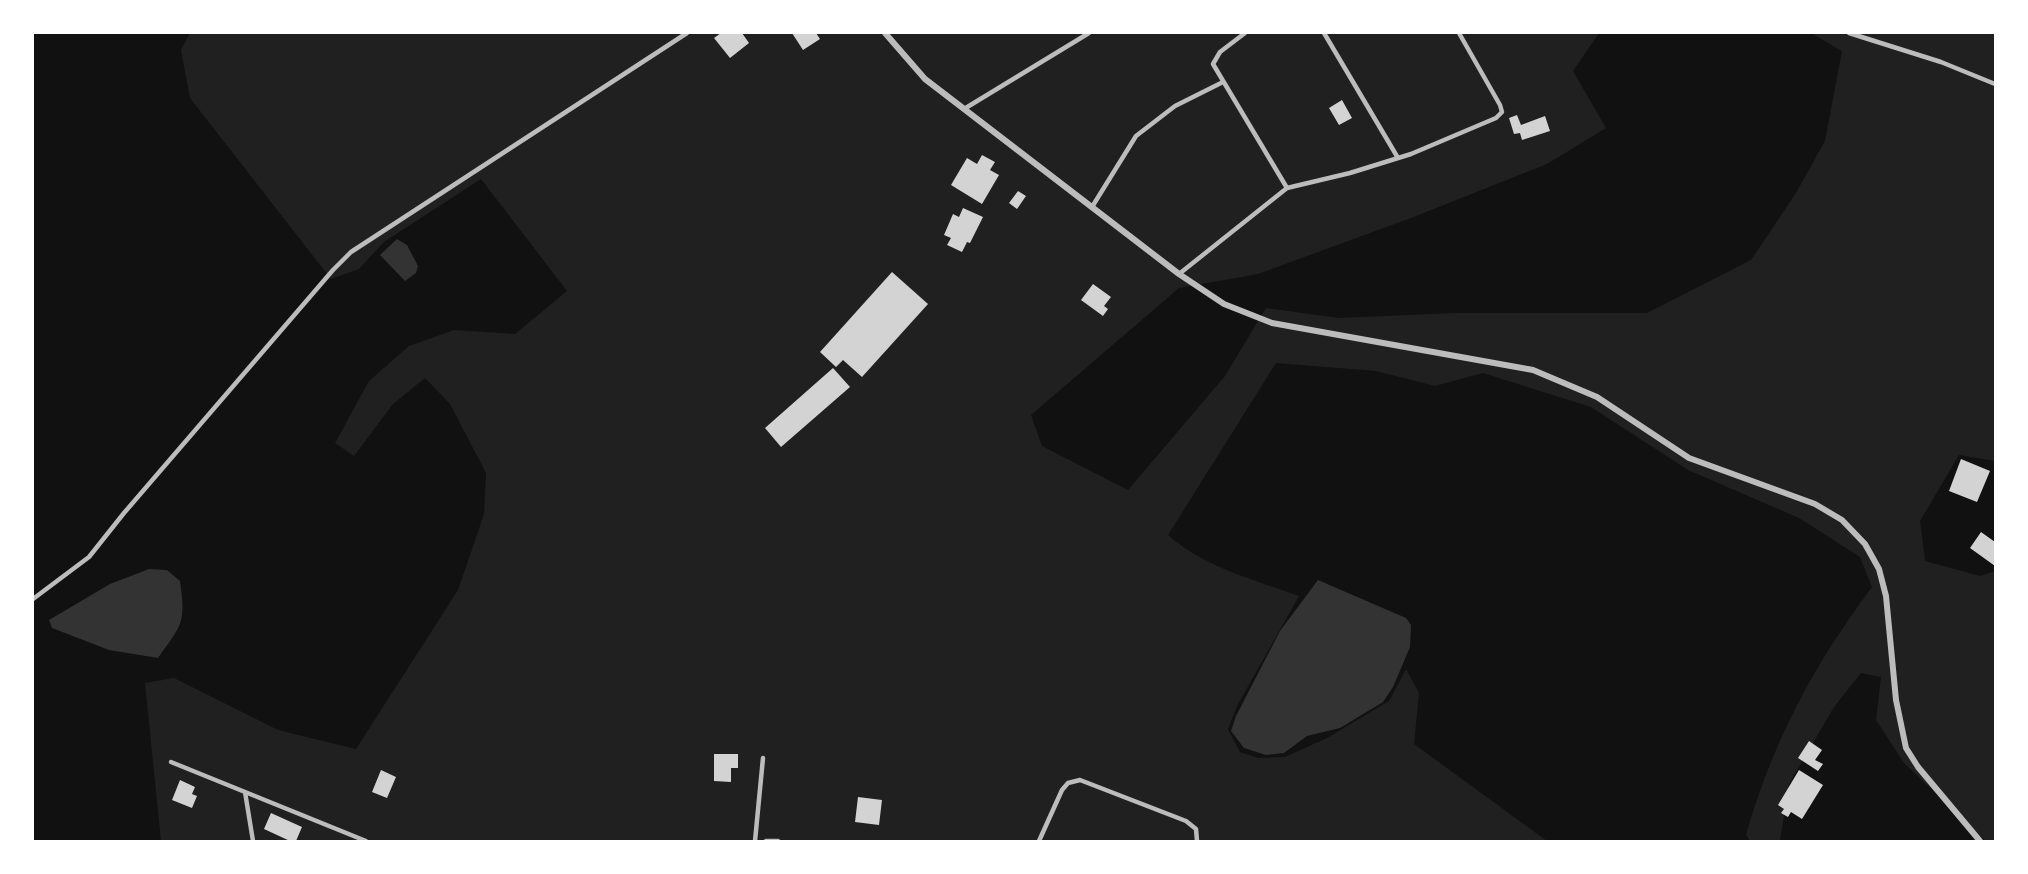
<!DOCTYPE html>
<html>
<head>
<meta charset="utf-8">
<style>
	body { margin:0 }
	#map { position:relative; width:2028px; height:874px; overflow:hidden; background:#111; font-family:"Playfair Display",serif }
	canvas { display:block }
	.frame { position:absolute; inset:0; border:34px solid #fff; pointer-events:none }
</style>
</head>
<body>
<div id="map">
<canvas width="2028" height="874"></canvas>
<div class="frame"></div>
</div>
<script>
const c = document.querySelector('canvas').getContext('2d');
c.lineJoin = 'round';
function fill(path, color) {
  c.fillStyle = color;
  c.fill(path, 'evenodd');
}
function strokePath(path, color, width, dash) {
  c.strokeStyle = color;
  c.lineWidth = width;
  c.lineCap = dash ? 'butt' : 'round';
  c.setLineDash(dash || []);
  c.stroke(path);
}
fill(new Path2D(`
	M 190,33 L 1599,33 L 1573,71 L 1606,128 L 1547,164 L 1411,218 L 1258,274 L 1179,288 L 1031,415 L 1042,446 L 1128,490 L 1225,376 L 1266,308 L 1339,318 L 1454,313 L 1647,313 L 1751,260 L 1796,193 L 1825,141 L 1842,51 L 1811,33 L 1995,33 L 1995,461 L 1959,455 L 1920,521 L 1925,561 L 1980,576 L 1995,571 L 1995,841 L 1986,841 L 1904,763 L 1876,720 L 1881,677 L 1861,673 L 1834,707 L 1789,784 L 1780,840 L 1750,841 L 1746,835 C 1773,741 1813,666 1872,587 L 1860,557 L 1799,518 L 1688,470 L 1591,407 L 1483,373 L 1435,386 L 1376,371 L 1276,363 L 1168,535 C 1204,567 1255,580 1299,596 L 1237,706 L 1228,729 L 1240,752 L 1258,758 L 1285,757 L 1327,738 L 1389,701 L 1406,669 L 1419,693 L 1414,744 L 1547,841 L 161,841 L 145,683 L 174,678 L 278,730 L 356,749 L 458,590 L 484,514 L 486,473 L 450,404 L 425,378 L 393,404 L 354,456 L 335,443 L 369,381 L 409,346 L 454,330 L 515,334 L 567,291 L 481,179 L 384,242 L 359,269 L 331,279 L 190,98 L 181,50 Z`), '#202020');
fill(new Path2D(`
	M 397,239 L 407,245 L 418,266 L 416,273 L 405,281 L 380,255 Z
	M 149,569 L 167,570 L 180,581 C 186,624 182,624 158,658 L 109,650 L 52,628 L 49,620 L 110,584 Z
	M 1318,580 L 1406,618 L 1411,625 L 1410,647 L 1393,687 L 1383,702 L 1340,728 L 1307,736 L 1284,753 L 1266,755 L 1244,748 L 1231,731 L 1236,716 L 1280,631 Z`), '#333');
fill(new Path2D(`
	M 721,33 L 742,33 L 749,43 L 730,58 L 714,38 Z
	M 792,33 L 816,33 L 820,39 L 803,50 Z
	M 1342,100 L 1352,118 L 1339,125 L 1329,108 Z
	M 1517,115 L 1521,125 L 1545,116 L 1550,131 L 1522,140 L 1520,133 L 1514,134 L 1509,118 Z
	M 982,155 L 995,162 L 990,170 L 999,175 L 982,204 L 951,185 L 967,158 L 977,164 Z
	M 1018,191 L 1026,196 L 1017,209 L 1009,203 Z
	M 963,208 L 983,217 L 970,243 L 967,242 L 962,252 L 947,245 L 951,238 L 944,235 L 953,214 L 959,217 Z
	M 892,272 L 928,304 L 862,377 L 843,360 L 836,367 L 820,352 Z
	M 1093,284 L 1111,297 L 1104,306 L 1108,309 L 1103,316 L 1081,300 Z
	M 833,368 L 850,387 L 781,447 L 765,428 Z
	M 1961,459 L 1990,471 L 1977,502 L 1949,491 Z
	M 1981,532 L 1995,542 L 1995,566 L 1970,548 Z
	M 1809,741 L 1822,750 L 1815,760 L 1823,764 L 1818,771 L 1798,758 Z
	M 714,754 L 738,754 L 738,768 L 731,768 L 731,782 L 714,781 Z
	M 381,770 L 396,777 L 387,798 L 372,792 Z
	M 1799,770 L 1823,785 L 1802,819 L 1791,812 L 1788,817 L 1781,813 L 1784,809 L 1778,805 Z
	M 180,780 L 195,787 L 192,794 L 197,796 L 192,808 L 172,800 Z
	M 858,797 L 882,800 L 879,825 L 855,822 Z
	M 271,813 L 302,827 L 296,841 L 290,841 L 264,829 Z`), '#d3d3d3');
strokePath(new Path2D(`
	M 1245,33 L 1220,52 L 1213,64 L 1287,188
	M 1324,33 L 1398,158
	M 1849,33 L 1941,62 L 1995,84
	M 964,109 L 1089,33
	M 1092,207 L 1136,136 L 1175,106 L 1223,82
	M 1179,274 L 1287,188 L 1350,173 L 1411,154 L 1496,118 L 1502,112 L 1500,105 L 1459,33
	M 33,599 L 89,557 L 124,513 L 333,270 L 351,252 L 687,33
	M 171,762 L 366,841
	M 245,792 L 253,841
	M 755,841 L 763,758
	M 766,841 L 778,841
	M 1039,841 L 1062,790 L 1068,783 L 1080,780 L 1186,821 L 1196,829 L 1197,841`), '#bcbcbc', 4.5);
strokePath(new Path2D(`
	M 885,33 L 925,79 L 1179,274 L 1224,304 L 1272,323 L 1533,370 L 1597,397 L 1689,458 L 1815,504 L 1842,520 L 1865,544 L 1879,569 L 1886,596 L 1896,700 L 1906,748 L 1918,767 L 1980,841`), '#bcbcbc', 6);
</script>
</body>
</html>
